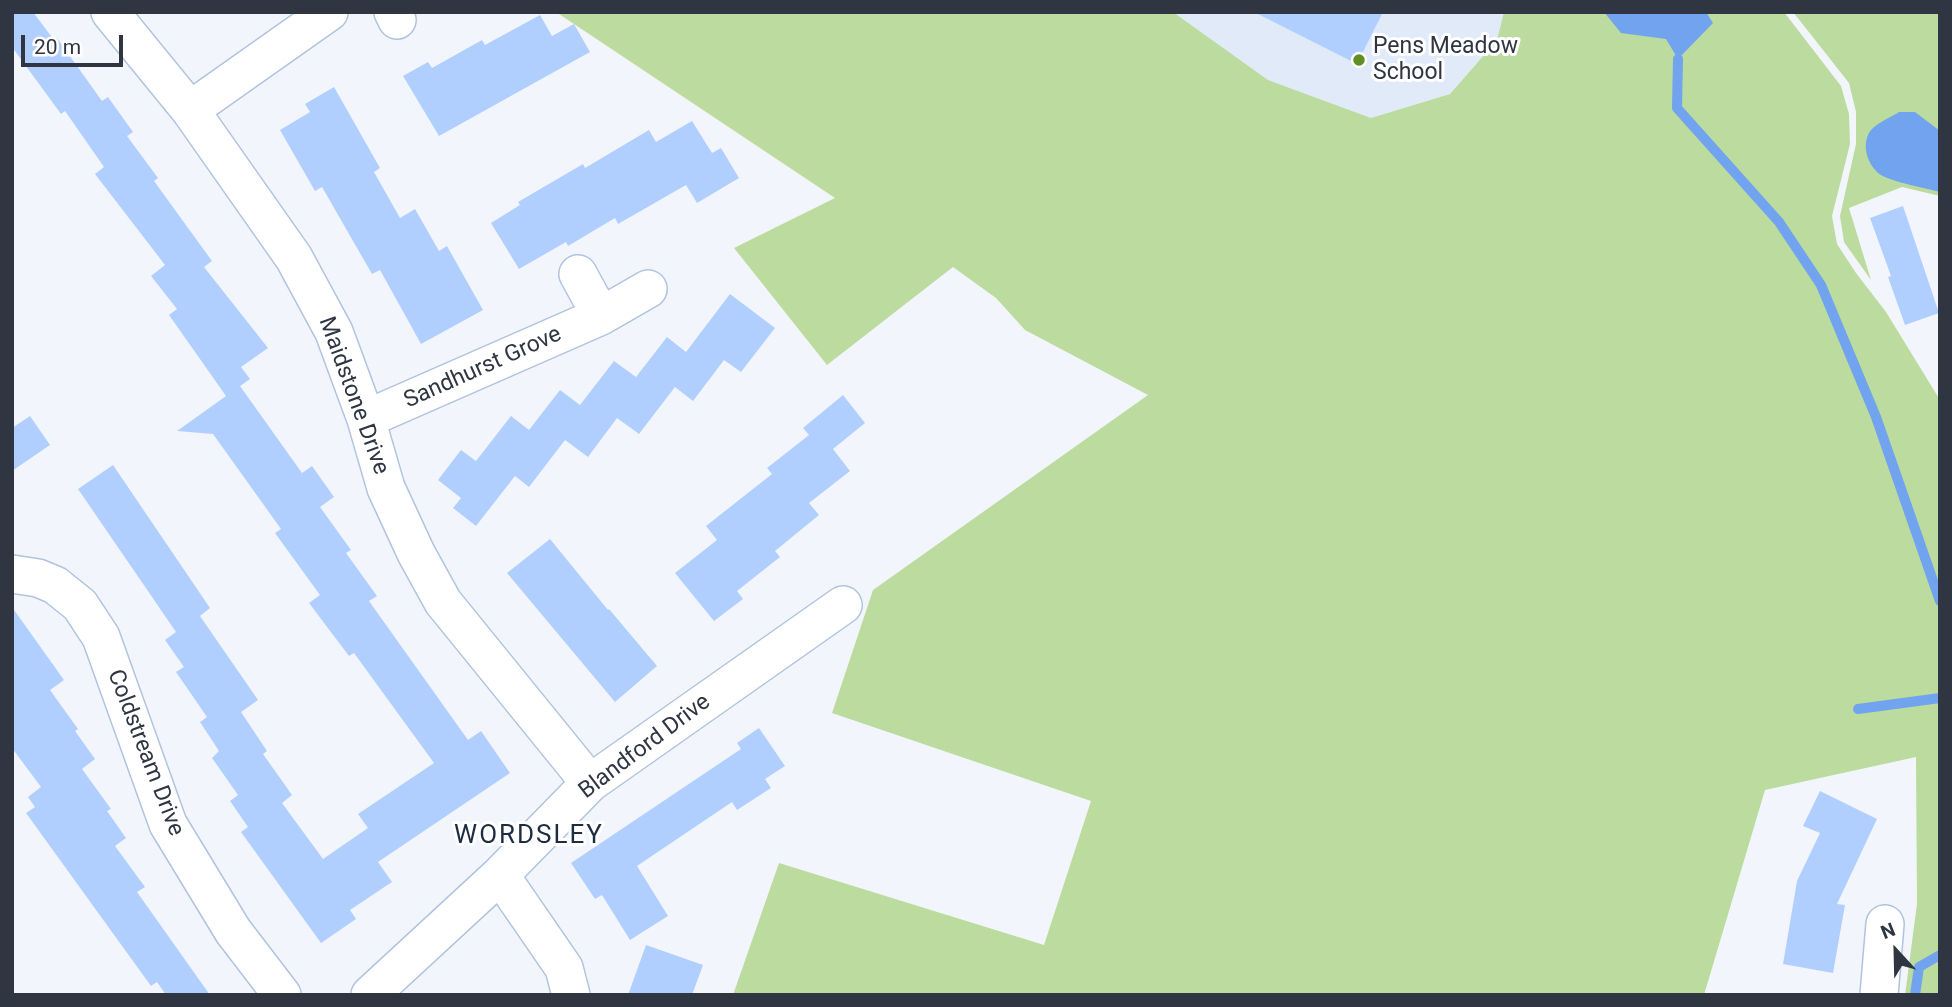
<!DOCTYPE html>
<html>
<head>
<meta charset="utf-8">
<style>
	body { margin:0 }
	#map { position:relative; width:1952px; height:1007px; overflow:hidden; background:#f2f6fc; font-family:Roboto,sans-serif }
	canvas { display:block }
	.frame { position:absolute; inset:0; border:14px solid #2f3642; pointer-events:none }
	.north { position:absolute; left:1861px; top:916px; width:70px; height:70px; -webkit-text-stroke:5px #fff; paint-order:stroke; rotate:338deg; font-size:19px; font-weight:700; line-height:28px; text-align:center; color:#2f3642 }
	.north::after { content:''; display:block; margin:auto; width:24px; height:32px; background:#2f3642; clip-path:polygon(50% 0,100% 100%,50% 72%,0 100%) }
	.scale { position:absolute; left:21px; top:35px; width:102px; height:32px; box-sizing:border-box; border:4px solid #2f3642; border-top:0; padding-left:9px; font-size:21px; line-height:24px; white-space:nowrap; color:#2f3642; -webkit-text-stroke:5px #fff; paint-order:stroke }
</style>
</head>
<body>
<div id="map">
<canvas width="1952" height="1007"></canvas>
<div class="frame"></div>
<div class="north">N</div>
<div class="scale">20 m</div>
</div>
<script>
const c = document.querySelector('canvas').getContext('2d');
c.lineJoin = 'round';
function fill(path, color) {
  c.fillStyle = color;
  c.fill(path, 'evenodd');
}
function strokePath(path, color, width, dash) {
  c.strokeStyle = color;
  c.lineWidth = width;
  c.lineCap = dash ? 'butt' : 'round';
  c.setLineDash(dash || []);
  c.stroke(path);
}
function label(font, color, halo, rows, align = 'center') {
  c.font = font + ' Roboto,sans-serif';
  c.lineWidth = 6;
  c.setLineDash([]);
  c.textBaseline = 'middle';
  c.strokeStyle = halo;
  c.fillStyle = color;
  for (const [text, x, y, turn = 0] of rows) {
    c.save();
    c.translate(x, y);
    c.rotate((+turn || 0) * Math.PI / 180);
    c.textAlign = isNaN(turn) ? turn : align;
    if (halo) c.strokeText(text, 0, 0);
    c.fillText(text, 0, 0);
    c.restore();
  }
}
fill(new Path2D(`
	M 1173,12 L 1504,12 L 1497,39 L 1450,94 L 1371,118 L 1268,80 Z`), '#e0eaf8');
fill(new Path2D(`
	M 556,12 L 1173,12 L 1268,80 L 1371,118 L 1450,94 L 1497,40 L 1504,12 L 1784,12 L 1841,86 L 1849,114 L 1850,144 L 1832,216 L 1837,244 L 1856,273 L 1886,312 L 1940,400 L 1940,995 L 1905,995 L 1917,904 L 1916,757 L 1765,790 L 1704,995 L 733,995 L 779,863 L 1044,945 L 1091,801 L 832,713 L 873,590 L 1148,395 L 1025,330 L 996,298 L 953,267 L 827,365 L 734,248 L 835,198 Z
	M 1793,12 L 1940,12 L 1940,196 L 1902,187 L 1849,208 L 1871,280 L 1844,242 L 1840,216 L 1856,144 L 1856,112 L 1849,83 Z`), '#bbdb9f');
fill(new Path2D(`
	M 1604,12 L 1706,12 L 1713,23 L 1678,59 L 1666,39 L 1621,33 Z
	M 1899,112 L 1915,112 L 1940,131 L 1940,192 C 1926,188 1892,182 1881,175 C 1869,167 1862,149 1868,135 C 1873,124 1890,118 1899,112 Z`), '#72a3ee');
strokePath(new Path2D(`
	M 1678,59 L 1677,108 L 1779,222 L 1821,285 L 1876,417 L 1940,601
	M 1858,709 L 1940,698
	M 1915,995 L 1919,967 L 1940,955`), '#72a3ee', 10);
fill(new Path2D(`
	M 12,12 L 33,12 L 54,40 L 57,38 L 102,101 L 108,97 L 133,132 L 127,136 L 158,178 L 154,181 L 212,261 L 204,267 L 268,348 L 241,367 L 250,379 L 226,396 L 169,315 L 177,309 L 151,276 L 165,265 L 95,174 L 104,167 L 65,111 L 61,114 L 12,47 Z
	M 1254,12 L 1383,12 L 1357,64 Z
	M 540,15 L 552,36 L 574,24 L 590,52 L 439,136 L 403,76 L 428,62 L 432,68 L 482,40 L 485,45 Z
	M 334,87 L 380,168 L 374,172 L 400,218 L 415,209 L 439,251 L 447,246 L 483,310 L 421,344 L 380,270 L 372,274 L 322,187 L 315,191 L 280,130 L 310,112 L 305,104 Z
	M 692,121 L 712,153 L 721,148 L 739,178 L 697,203 L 686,185 L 618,224 L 615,218 L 568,246 L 566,242 L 519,269 L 491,223 L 520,205 L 518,202 L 583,164 L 585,168 L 649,130 L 656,142 Z
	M 1903,206 L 1939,313 L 1905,325 L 1888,277 L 1891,276 L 1870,218 Z
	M 730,294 L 775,328 L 741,372 L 724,360 L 693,401 L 675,387 L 639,434 L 617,418 L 588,457 L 565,440 L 529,487 L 515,476 L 476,526 L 453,508 L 461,498 L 438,480 L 461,450 L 476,461 L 511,416 L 529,430 L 560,390 L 580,405 L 614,361 L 636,377 L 667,337 L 686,352 Z
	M 240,386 L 302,473 L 312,466 L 334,497 L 320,507 L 351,550 L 346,553 L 377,596 L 369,601 L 468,740 L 481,731 L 510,773 L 378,862 L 392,882 L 350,910 L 356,919 L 321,943 L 241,832 L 248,827 L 230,801 L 238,795 L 212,758 L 219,751 L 200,722 L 207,717 L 176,672 L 184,667 L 165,640 L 176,632 L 78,489 L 113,465 L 210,608 L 200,616 L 258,700 L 241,712 L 267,751 L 263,754 L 292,795 L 282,803 L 323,859 L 368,828 L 358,814 L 434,763 L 354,653 L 349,656 L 309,603 L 320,595 L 275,533 L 281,529 L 213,434 L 177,431 Z
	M 843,395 L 865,423 L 833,449 L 850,471 L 809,503 L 819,515 L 775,551 L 780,557 L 737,591 L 743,599 L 714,621 L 675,573 L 717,540 L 706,526 L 772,474 L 767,468 L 809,435 L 803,428 Z
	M 30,416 L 50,445 L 12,471 L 12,428 Z
	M 550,539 L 608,610 L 609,609 L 657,666 L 615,702 L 507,573 Z
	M 12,607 L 64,680 L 50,690 L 78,729 L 75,731 L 95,759 L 82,769 L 111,809 L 107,811 L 126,838 L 115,846 L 145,887 L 137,892 L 210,995 L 166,995 L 157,982 L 151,986 L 26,813 L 35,807 L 28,797 L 41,787 L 12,748 Z
	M 759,728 L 785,766 L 765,779 L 771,788 L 737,810 L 732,802 L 637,866 L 668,916 L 630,940 L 602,895 L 595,899 L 571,863 L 741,749 L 737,743 Z
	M 1820,791 L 1877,819 L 1837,904 L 1845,905 L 1833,973 L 1783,964 L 1797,881 L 1820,833 L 1803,826 Z
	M 646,945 L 703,965 L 692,995 L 628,995 Z`), '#b0cffe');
const minor = new Path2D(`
	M 110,12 L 190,110 L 294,258 L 334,332 L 366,419 L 386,488 L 416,553 L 443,602 L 590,783
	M 393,12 L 397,20
	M 190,110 L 329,12
	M 578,274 L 601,316
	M 366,419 L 601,316 L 648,289
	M 12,574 L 38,578 L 55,585 L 80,605 L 101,637 L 168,824 L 233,931 L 282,995
	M 500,875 L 564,968 L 571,995
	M 370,995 L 500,875 L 590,783 L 843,605
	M 1879,995 L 1885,924`);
strokePath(minor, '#b1c3e0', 40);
strokePath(minor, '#fff', 37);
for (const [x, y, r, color] of [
	[1359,60,7,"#5f8e23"]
]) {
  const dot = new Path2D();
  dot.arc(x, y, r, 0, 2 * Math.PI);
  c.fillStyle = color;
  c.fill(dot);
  strokePath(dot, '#fff', 2.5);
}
label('23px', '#2f3642', '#fff', [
	["Pens Meadow",1373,47],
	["School",1373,73]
], 'left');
label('23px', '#2f3642', '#fff', [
	["Sandhurst Grove",483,368,-24],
	["Maidstone Drive",353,396,70],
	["Blandford Drive",645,747,-37],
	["Coldstream Drive",145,753,69]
]);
c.letterSpacing = '2px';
label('26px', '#1e2c42', '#fff', [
	["WORDSLEY",529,836]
]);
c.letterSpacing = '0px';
</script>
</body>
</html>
